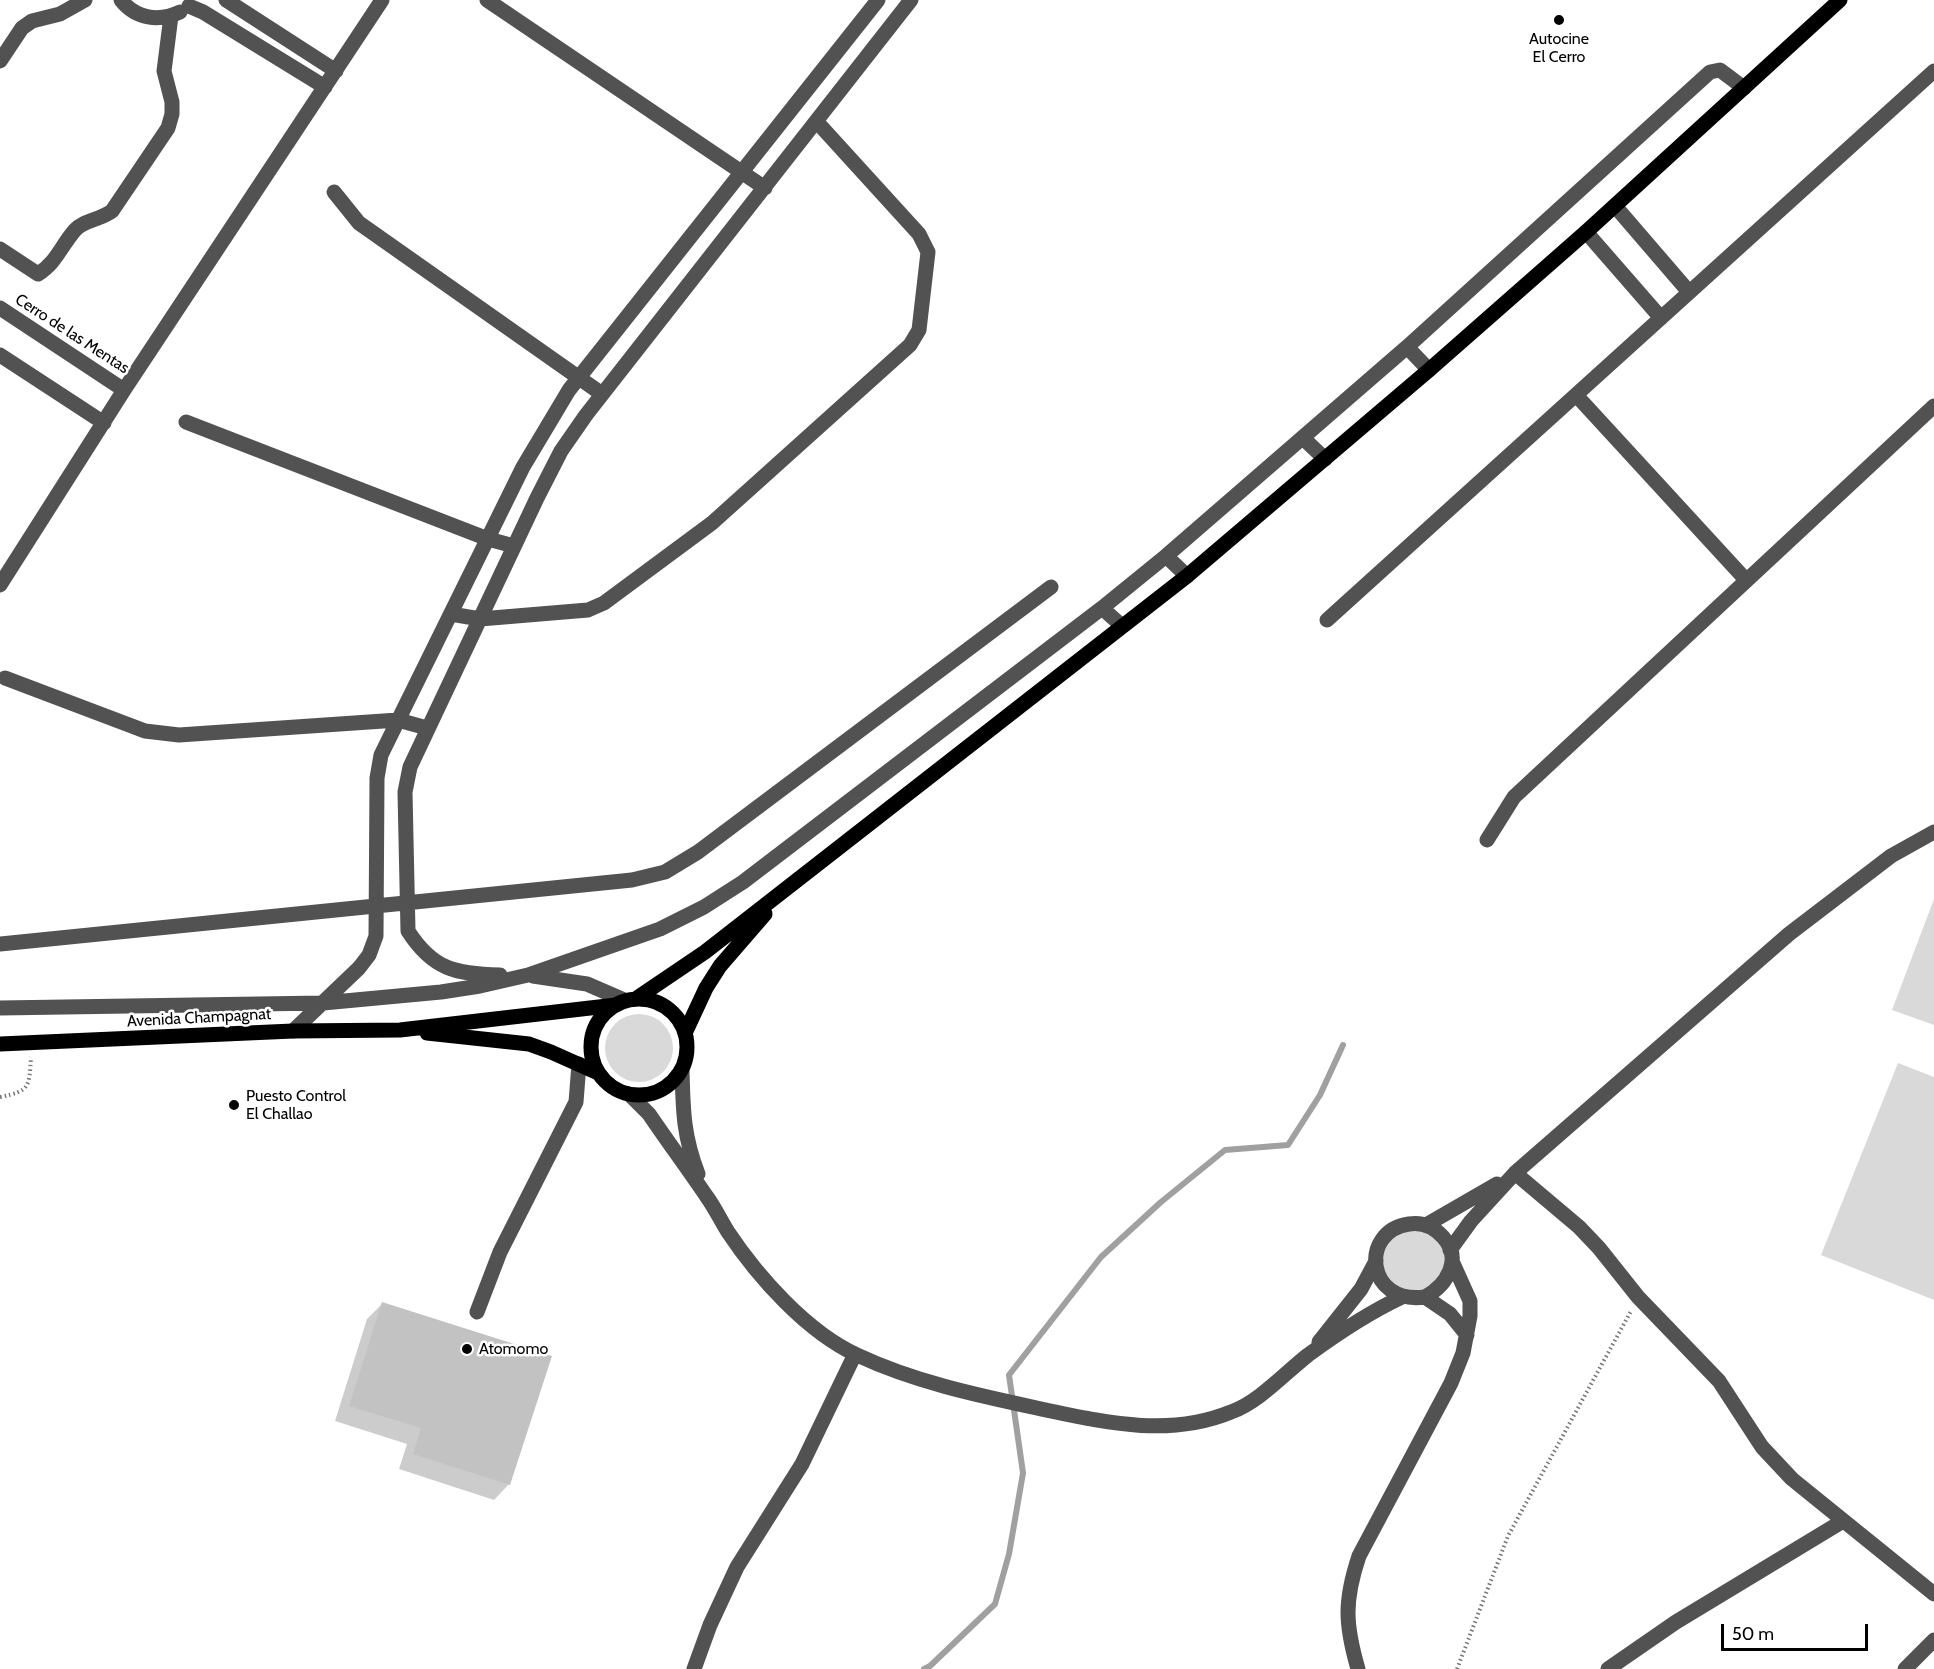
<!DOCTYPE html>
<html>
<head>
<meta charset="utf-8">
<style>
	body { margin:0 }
	#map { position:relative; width:1934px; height:1669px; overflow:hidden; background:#fff; font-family:Cabin,sans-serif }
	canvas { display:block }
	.scale { position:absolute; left:1721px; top:1624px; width:147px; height:27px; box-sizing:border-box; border:3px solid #000; border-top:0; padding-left:8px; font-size:18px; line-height:21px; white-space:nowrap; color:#000; -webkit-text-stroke:4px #fff; paint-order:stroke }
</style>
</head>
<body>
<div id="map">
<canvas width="1934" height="1669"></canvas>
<div class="scale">50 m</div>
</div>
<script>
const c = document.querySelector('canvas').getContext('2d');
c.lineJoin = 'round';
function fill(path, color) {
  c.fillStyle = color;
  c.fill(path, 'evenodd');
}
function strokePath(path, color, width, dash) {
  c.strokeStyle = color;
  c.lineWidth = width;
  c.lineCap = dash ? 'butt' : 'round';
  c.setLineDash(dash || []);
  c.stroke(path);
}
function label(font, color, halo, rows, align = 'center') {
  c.font = font + ' Cabin,sans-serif';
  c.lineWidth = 5;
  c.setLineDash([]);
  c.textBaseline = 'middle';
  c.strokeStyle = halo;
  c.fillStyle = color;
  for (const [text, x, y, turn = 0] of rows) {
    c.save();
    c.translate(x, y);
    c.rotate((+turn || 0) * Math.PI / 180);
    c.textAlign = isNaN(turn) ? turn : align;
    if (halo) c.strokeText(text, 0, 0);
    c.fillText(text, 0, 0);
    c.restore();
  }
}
fill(new Path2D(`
	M 1934,899 L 1934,1025 L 1892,1010 Z
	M605 1048a34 34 0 1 1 68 0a34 34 0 1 1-68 0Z
	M 1898,1063 L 1934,1077 L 1934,1300 L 1821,1255 Z
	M 1405,1229 L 1427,1231 L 1443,1247 L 1446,1269 L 1424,1292 L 1403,1292 L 1382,1271 C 1382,1246 1384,1244 1405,1229 Z`), '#d9d9d9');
fill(new Path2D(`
	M 382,1304 L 509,1484 L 494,1500 L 399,1469 L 407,1444 L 335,1421 L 367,1319 Z`), '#0003');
strokePath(new Path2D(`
	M 924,1669 L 930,1666 L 995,1604 L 1009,1554 L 1023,1473 L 1009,1375 L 1101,1257 L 1161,1202 L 1225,1150 L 1288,1145 L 1320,1095 L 1343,1045`), '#a0a0a0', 6);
fill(new Path2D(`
	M 382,1302 L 552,1356 L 510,1485 L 413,1454 L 421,1428 L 349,1406 Z`), '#c2c2c2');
strokePath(new Path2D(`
	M 0,1097 C 31,1091 29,1086 31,1057
	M 1457,1669 L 1508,1536 L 1631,1311`), '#747474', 4, [1.5, 3]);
strokePath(new Path2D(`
	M 121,0 C 136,19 159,22 180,12
	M 226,0 L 336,71
	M 487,0 L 765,188
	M 189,6 L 203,12 L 325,87
	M 0,61 L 22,28 L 32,21 L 60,14 L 85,0
	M 334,192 L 359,223 L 602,394
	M 1615,206 L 1689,292
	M 1586,232 L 1661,318
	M 0,249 L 38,274 C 56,263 61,246 75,230 C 84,220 100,220 112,211 L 168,128 L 172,114 L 172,102 L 164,71 L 171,16
	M 0,308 L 124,390
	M 1407,347 L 1429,370
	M 0,355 L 104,423
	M 1576,395 L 1746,580
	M 186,422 L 488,539 L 514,546
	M 1303,438 L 1325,459
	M 1166,556 L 1187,576
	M 0,585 L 124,390 L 382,0
	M 1102,608 L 1122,626
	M 451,614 L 480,619 L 588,610 L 604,603 L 712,523 L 910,345 L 919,330 L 928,252 L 919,234 L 817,122
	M 1327,620 L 1934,71
	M 5,678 L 145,731 L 179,735 L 398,720 L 427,728
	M 1487,840 L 1514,797 L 1934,406
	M 0,944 L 632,880 L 665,872 L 698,852 L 1051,587
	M 500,975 C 456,974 433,970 408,931 L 405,792 L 410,767 L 537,498 L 561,451 L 586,415 L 911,0
	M 533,976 L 587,984 L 624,1000
	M 0,1008 L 323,1003 L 441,992 L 480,986 L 528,975 L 660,929 L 704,907 L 743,882 L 1102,608 L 1166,556 L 1407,347 L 1710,72 L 1720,70 L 1744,88
	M 293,1031 L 359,968 L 369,955 L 376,936 L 377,778 L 381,755 L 523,467 L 569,390 L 878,0
	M 682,1069 C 683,1109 683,1135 698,1174
	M 629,1094 L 649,1114 C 668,1142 688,1169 707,1197 C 715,1208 721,1221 728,1232 C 758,1277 807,1332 857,1355 C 917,1383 981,1396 1046,1410 C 1108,1423 1170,1437 1231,1412 C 1259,1402 1285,1373 1308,1355 C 1338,1333 1368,1313 1402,1297
	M 1515,1173 L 1579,1227 L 1599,1248 L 1638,1297 L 1719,1381 L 1762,1447 L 1792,1479 L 1934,1594
	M 1426,1225 L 1497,1184
	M 1450,1250 L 1471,1221 L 1515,1173 L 1789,934 L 1891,856 L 1934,832
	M 1425,1297 C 1447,1285 1463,1259 1443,1237 C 1434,1227 1422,1222 1409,1224 C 1359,1231 1366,1305 1425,1297 L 1450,1314 L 1467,1335
	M 477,1312 L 500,1252 L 576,1102 L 579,1064
	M 1319,1342 L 1361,1289 L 1376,1261
	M 694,1669 L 710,1625 L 737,1567 L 802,1464 L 855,1354
	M 1358,1669 C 1345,1624 1344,1601 1359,1556 L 1451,1383 L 1463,1353 L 1470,1316 L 1470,1301 L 1452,1261
	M 1608,1669 L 1676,1622 L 1843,1521
	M 1905,1669 L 1934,1640`), '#525252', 15);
strokePath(new Path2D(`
	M 637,998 L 705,952 L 1187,576 L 1429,370 L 1586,232 L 1840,0
	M591 1047a48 48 0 1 1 96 0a48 48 0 1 1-96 0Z
	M 686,1031 L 706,988 L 720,966 L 765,914
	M 427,1033 L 529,1044 L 551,1052 L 598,1073
	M 0,1044 L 293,1031 L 400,1030 L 616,1005`), '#000', 15);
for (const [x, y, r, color] of [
	[1559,20,6,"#000"],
	[234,1105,6,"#000"],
	[467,1349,6,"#000"]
]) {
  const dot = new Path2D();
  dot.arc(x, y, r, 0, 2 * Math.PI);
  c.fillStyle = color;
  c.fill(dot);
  strokePath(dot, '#fff', 2);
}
label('16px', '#000', '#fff', [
	["Autocine",1559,39,"center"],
	["El Cerro",1559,57,"center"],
	["Puesto Control",246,1096],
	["El Challao",246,1114],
	["Atomomo",479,1349]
], 'left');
label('16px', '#000', '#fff', [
	["Cerro de las Mentas",72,334,33],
	["Avenida Champagnat",199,1018,-3]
]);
</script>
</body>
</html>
